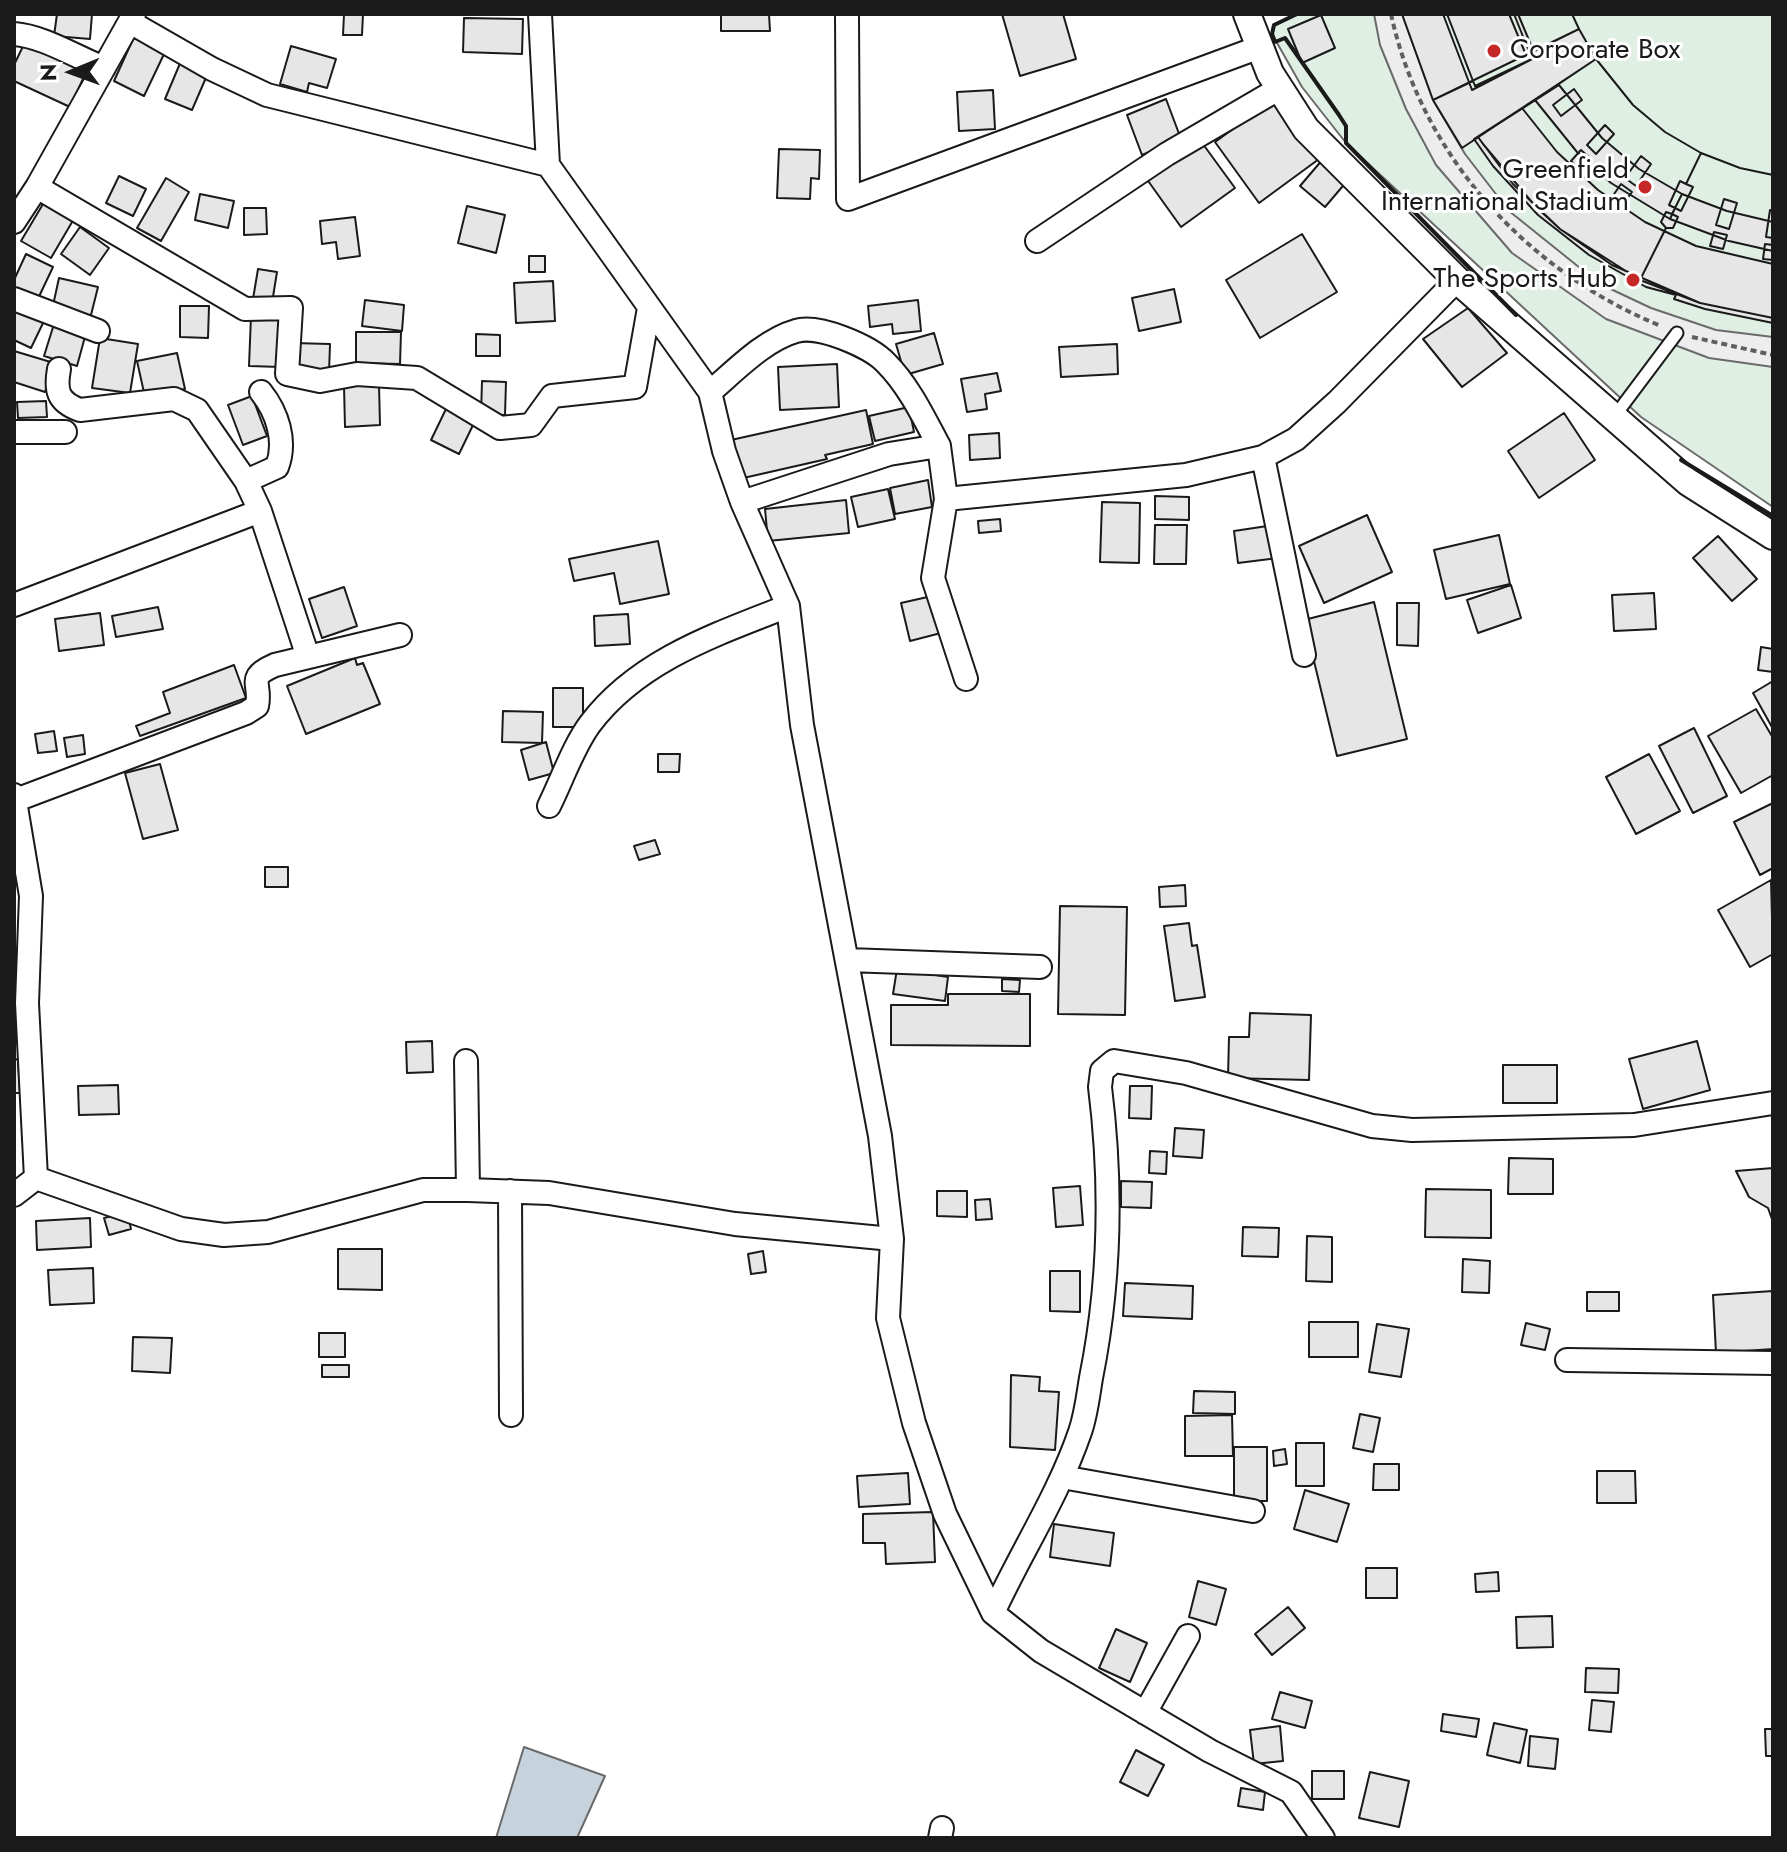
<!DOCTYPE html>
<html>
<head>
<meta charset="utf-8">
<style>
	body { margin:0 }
	#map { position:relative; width:1787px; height:1852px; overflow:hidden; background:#fff; font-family:Jost,sans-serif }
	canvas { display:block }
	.frame { position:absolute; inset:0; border:16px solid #1a1a1a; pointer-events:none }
	.north { position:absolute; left:32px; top:32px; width:80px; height:80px; -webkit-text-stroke:6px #fff; paint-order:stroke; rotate:269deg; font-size:22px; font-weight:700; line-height:32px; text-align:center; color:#1a1a1a }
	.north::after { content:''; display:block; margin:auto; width:28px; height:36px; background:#1a1a1a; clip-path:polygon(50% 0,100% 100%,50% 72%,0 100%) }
</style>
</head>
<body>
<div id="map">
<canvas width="1787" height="1852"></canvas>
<div class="frame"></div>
<div class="north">N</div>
</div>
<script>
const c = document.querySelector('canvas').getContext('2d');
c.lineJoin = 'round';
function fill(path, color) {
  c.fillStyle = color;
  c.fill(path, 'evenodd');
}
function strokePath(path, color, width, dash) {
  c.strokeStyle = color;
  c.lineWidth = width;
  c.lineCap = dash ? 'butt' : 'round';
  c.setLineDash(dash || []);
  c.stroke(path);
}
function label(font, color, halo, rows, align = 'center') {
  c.font = font + ' Jost,sans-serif';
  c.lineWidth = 6;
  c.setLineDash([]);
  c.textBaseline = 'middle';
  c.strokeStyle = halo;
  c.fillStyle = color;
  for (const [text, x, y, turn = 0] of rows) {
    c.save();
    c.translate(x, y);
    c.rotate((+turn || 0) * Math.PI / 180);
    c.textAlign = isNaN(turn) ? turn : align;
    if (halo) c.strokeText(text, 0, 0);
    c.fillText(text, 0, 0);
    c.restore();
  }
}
const green = new Path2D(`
	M 1297,14 L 1773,14 L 1773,507 L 1641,417 L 1346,143 L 1302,87 L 1272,34 L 1274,25 Z`);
fill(green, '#e0efe3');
strokePath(green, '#6a6a6a', 2);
const parking = new Path2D(`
	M 1374,14 L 1402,14 L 1433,100 L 1465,154 L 1509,211 L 1600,284 L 1651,308 L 1716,330 L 1773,337 L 1773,367 L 1709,358 L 1606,319 L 1512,253 L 1436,165 L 1406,109 L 1380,45 Z`);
fill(parking, '#ededed');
strokePath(parking, '#6a6a6a', 2);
const water = new Path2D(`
	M 524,1747 L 605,1776 L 577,1838 L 496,1838 Z`);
fill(water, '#c6d2dc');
strokePath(water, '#6a6a6a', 2);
const building = new Path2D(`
	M 57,14 L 92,14 L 90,39 L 54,36 Z
	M 344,14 L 363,14 L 362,35 L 343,35 Z
	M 721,14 L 769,14 L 770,31 L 721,31 Z
	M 1002,14 L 1063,14 L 1076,59 L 1020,76 Z
	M 1402,14 L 1447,14 L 1473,81 L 1433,100 Z
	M 1443,14 L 1518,14 L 1536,57 L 1472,90 Z
	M 1447,14 L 1514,14 L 1532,59 L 1475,86 Z
	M 1447,14 L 1572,14 L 1579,29 L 1530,53 L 1532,59 L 1475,86 Z
	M 1509,14 L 1572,14 L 1579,29 L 1526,55 Z
	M 1321,15 L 1335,48 L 1302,63 L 1288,29 Z
	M 464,18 L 523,19 L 522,54 L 463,52 Z
	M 1579,29 L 1596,59 L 1462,148 L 1433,100 Z
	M 134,37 L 165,52 L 144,96 L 114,81 Z
	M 26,40 L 88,68 L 70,107 L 14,81 L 14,65 Z
	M 291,46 L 336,59 L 327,88 L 309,83 L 307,92 L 280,84 Z
	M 1596,59 L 1633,105 L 1665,132 L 1701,153 L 1686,184 L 1680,181 L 1669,205 L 1675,208 L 1670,219 L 1611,183 L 1577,152 L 1535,100 ZM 1574,89 L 1582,100 L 1561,116 L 1553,105 ZM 1605,125 L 1614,134 L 1596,154 L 1587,145 ZM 1641,156 L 1651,164 L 1636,186 L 1625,178 Z
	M 1596,59 L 1633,105 L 1665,132 L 1701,153 L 1740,168 L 1773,175 L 1773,318 L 1700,303 L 1612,265 L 1560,229 L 1536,207 L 1483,144 L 1478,137 Z
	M 181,61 L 208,73 L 192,110 L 165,99 Z
	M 1559,85 L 1602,138 L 1639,169 L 1682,194 L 1672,214 L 1666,212 L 1661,222 L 1666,228 L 1640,280 L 1560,229 L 1513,184 L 1478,137 ZM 1581,150 L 1591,159 L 1580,170 L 1571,161 ZM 1621,184 L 1632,192 L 1623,204 L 1612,197 Z
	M 993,90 L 995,129 L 959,131 L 957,92 Z
	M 1276,98 L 1319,159 L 1259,203 L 1215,142 Z
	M 1166,99 L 1181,139 L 1142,155 L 1127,115 Z
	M 1522,108 L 1557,152 L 1598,190 L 1645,222 L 1696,246 L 1773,264 L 1773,323 L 1705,309 L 1674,299 L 1676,295 L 1646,287 L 1589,255 L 1538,215 L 1493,166 L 1474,139 Z
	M 1200,140 L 1235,188 L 1181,227 L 1146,178 Z
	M 779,149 L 820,150 L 819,179 L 811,178 L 810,199 L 777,198 Z
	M 1701,153 L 1740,168 L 1773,175 L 1773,211 L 1770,210 L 1766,237 L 1773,238 L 1773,251 L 1729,241 L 1670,219 L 1675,208 L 1681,211 L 1693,187 L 1686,184 ZM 1724,199 L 1737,203 L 1729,229 L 1716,225 Z
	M 1323,159 L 1348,180 L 1325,207 L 1300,186 Z
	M 119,176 L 146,189 L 133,216 L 106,203 Z
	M 166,178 L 189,192 L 161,241 L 137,228 Z
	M 200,194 L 234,201 L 228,228 L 195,220 Z
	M 1682,194 L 1727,211 L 1773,222 L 1773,245 L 1765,244 L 1763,259 L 1773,260 L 1773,318 L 1700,303 L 1640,280 L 1666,228 L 1673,228 L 1678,217 L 1672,214 ZM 1714,232 L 1727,235 L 1723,249 L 1710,246 Z
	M 46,199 L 75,217 L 51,258 L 21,241 Z
	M 467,206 L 505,215 L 496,253 L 458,243 Z
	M 244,208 L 266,208 L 267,234 L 244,235 Z
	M 355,217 L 360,256 L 338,259 L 336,242 L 322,244 L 320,221 Z
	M 80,227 L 109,248 L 90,275 L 61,254 Z
	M 1302,234 L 1337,292 L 1260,338 L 1226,280 Z
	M 26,254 L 53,267 L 35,305 L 14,295 L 14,280 Z
	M 529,256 L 545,256 L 545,272 L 529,272 Z
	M 258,269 L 277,272 L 272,303 L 253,299 Z
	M 59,278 L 98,287 L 90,319 L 52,310 Z
	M 553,281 L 555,321 L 516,323 L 514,283 Z
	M 1174,289 L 1181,322 L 1139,331 L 1132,298 Z
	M 365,300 L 404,305 L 402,331 L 362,326 Z
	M 918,300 L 921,331 L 893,334 L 892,324 L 870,327 L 868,306 Z
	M 180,306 L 209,306 L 208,338 L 180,337 Z
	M 14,307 L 44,321 L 31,348 L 14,340 Z
	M 1468,308 L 1507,353 L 1462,387 L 1423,339 Z
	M 251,316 L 284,317 L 281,367 L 249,366 Z
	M 54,324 L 86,333 L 77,366 L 44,356 Z
	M 356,332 L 401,332 L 400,364 L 356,363 Z
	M 934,333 L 943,364 L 905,375 L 896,344 Z
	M 476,334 L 500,335 L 500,356 L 476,356 Z
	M 100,338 L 138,344 L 130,393 L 92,388 Z
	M 293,343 L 330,344 L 329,373 L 292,371 Z
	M 1117,344 L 1118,374 L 1061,377 L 1059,347 Z
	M 14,351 L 54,363 L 45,392 L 14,382 Z
	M 177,353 L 185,389 L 145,397 L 137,361 Z
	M 837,364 L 839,407 L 780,410 L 778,367 Z
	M 997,373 L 1001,391 L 985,394 L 987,409 L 967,412 L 961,379 Z
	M 482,381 L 506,382 L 505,415 L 481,415 Z
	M 379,385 L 380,425 L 345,427 L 344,386 Z
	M 252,396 L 267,436 L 243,445 L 228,405 Z
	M 46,401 L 47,417 L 18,418 L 17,402 Z
	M 909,407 L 914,432 L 875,441 L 869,416 Z
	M 446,409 L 474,423 L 459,454 L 431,440 Z
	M 866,410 L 873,444 L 825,455 L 827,459 L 739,479 L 731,440 Z
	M 1564,413 L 1595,460 L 1539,498 L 1508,451 Z
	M 999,433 L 1000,458 L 970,460 L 969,435 Z
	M 928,480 L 932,507 L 895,514 L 890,488 Z
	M 888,489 L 895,519 L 858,527 L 851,497 Z
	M 1155,496 L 1189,497 L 1189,520 L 1155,519 Z
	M 846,500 L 849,533 L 768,541 L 765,509 Z
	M 1102,502 L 1140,503 L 1139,563 L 1100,562 Z
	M 1367,515 L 1392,572 L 1324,603 L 1299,546 Z
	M 1000,519 L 1001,531 L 979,533 L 978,521 Z
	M 1155,525 L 1187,525 L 1186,564 L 1154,564 Z
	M 1274,525 L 1278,558 L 1238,563 L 1234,531 Z
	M 1499,535 L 1510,584 L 1446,599 L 1434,550 Z
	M 1718,536 L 1757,579 L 1732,601 L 1693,558 Z
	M 658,541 L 669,594 L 620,604 L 614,573 L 574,581 L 569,559 Z
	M 1511,585 L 1521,618 L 1478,633 L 1467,600 Z
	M 344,587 L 357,626 L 322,638 L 309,599 Z
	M 1654,593 L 1656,629 L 1614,631 L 1612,595 Z
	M 932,596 L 941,633 L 910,641 L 901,603 Z
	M 1374,602 L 1407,739 L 1337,756 L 1304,620 Z
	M 1397,603 L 1419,603 L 1418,646 L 1397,645 Z
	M 158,607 L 163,629 L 116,637 L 112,616 Z
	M 100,613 L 104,645 L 59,651 L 55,619 Z
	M 628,614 L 630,644 L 595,646 L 594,616 Z
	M 1761,647 L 1773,649 L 1773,672 L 1758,670 Z
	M 355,658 L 357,665 L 363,663 L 380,704 L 306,734 L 287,686 Z
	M 234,665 L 246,698 L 140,736 L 136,726 L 170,713 L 163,692 Z
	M 1773,681 L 1773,729 L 1753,693 Z
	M 553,688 L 583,688 L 583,727 L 553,727 Z
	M 1756,709 L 1773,738 L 1773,775 L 1741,793 L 1708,736 Z
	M 503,711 L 543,712 L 542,743 L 502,742 Z
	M 1694,728 L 1727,796 L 1693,813 L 1659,746 Z
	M 54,731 L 57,751 L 38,753 L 35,734 Z
	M 83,735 L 85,754 L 67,757 L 64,738 Z
	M 546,742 L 554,773 L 529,780 L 521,750 Z
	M 658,754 L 680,754 L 679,772 L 658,772 Z
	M 1649,754 L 1680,811 L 1636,834 L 1606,777 Z
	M 160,764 L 178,830 L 143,839 L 125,773 Z
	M 1773,803 L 1773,868 L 1760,875 L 1734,822 Z
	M 655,840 L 660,854 L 639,860 L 634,846 Z
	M 265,867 L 288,867 L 288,887 L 265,887 Z
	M 1771,880 L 1773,954 L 1750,967 L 1718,910 Z
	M 1185,885 L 1186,906 L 1160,907 L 1159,887 Z
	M 1060,906 L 1127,907 L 1125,1015 L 1058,1014 Z
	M 1189,923 L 1192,946 L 1197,945 L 1205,997 L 1175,1001 L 1164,926 Z
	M 897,969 L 948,977 L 945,1001 L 893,994 Z
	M 1002,979 L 1020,980 L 1019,992 L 1002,991 Z
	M 948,994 L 1030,994 L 1030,1046 L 891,1045 L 891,1005 L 948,1005 Z
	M 1250,1013 L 1311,1015 L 1309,1080 L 1228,1078 L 1229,1037 L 1249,1037 Z
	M 432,1041 L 433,1072 L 407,1073 L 406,1042 Z
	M 1697,1041 L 1710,1090 L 1643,1109 L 1629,1059 Z
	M 18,1059 L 20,1093 L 14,1093 L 14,1060 Z
	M 1503,1065 L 1557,1065 L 1557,1103 L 1503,1103 Z
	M 118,1085 L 119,1114 L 79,1115 L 78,1086 Z
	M 1130,1086 L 1152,1086 L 1151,1119 L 1129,1118 Z
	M 1175,1128 L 1204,1130 L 1202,1158 L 1173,1156 Z
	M 1150,1151 L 1167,1152 L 1166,1174 L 1149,1173 Z
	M 1509,1158 L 1553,1159 L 1553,1194 L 1508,1194 Z
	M 1773,1168 L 1773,1222 L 1768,1208 L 1749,1197 L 1736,1171 Z
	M 1121,1181 L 1152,1182 L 1151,1208 L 1121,1207 Z
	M 1080,1186 L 1083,1225 L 1056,1227 L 1053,1188 Z
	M 1426,1189 L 1491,1190 L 1491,1238 L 1425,1237 Z
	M 937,1191 L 967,1191 L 967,1217 L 937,1216 Z
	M 990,1199 L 992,1219 L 976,1220 L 975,1200 Z
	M 127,1212 L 131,1229 L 109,1235 L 104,1218 Z
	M 90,1218 L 91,1247 L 37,1250 L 36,1221 Z
	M 1243,1227 L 1279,1228 L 1278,1257 L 1242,1256 Z
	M 1307,1236 L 1332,1237 L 1332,1282 L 1306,1281 Z
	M 338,1249 L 382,1249 L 382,1290 L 338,1289 Z
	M 763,1251 L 766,1272 L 751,1274 L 748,1254 Z
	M 1463,1259 L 1490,1261 L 1489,1293 L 1462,1292 Z
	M 93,1268 L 94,1303 L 50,1305 L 48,1270 Z
	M 1050,1271 L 1080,1271 L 1080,1312 L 1050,1311 Z
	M 1125,1283 L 1193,1286 L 1192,1319 L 1123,1316 Z
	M 1773,1291 L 1773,1349 L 1716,1353 L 1713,1295 Z
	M 1587,1292 L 1619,1292 L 1619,1311 L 1587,1311 Z
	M 1309,1322 L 1358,1322 L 1358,1357 L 1309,1357 Z
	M 1526,1323 L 1550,1329 L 1545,1350 L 1521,1345 Z
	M 1377,1324 L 1409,1329 L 1401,1377 L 1369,1372 Z
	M 319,1333 L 345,1333 L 345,1357 L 319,1357 Z
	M 133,1337 L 172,1338 L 170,1373 L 132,1371 Z
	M 322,1365 L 349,1365 L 349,1377 L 322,1377 Z
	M 1011,1375 L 1040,1377 L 1039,1391 L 1059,1392 L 1055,1450 L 1010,1447 Z
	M 1194,1391 L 1235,1392 L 1235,1414 L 1193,1413 Z
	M 1360,1414 L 1380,1418 L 1373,1452 L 1353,1448 Z
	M 1232,1415 L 1233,1456 L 1185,1456 L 1185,1416 Z
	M 1296,1443 L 1324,1443 L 1324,1486 L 1296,1486 Z
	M 1234,1447 L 1267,1447 L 1267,1501 L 1234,1501 Z
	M 1285,1449 L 1287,1464 L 1274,1466 L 1273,1451 Z
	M 1374,1464 L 1399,1464 L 1399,1490 L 1373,1490 Z
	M 1597,1471 L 1635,1471 L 1636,1503 L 1597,1503 Z
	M 908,1473 L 910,1504 L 859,1507 L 857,1476 Z
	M 1305,1490 L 1349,1504 L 1337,1542 L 1294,1529 Z
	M 933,1512 L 935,1562 L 886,1564 L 885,1543 L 863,1543 L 863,1514 Z
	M 1054,1524 L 1114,1533 L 1110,1566 L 1050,1557 Z
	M 1366,1568 L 1397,1568 L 1397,1598 L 1366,1598 Z
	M 1498,1572 L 1499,1591 L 1476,1592 L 1475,1574 Z
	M 1198,1581 L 1226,1589 L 1216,1625 L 1189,1617 Z
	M 1288,1607 L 1305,1628 L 1272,1655 L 1255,1634 Z
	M 1552,1616 L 1553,1647 L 1517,1648 L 1516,1617 Z
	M 1116,1629 L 1147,1643 L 1130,1682 L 1099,1668 Z
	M 1586,1668 L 1619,1669 L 1618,1693 L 1585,1692 Z
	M 1280,1692 L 1312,1701 L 1305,1728 L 1272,1719 Z
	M 1592,1700 L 1614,1702 L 1611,1732 L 1589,1730 Z
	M 1443,1714 L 1479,1719 L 1476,1737 L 1441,1731 Z
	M 1494,1723 L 1527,1730 L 1520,1763 L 1487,1755 Z
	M 1280,1726 L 1283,1761 L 1254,1764 L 1250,1730 Z
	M 1765,1729 L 1773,1729 L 1773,1756 L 1766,1756 Z
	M 1530,1736 L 1558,1739 L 1555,1769 L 1528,1766 Z
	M 1136,1750 L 1164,1765 L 1148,1796 L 1120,1782 Z
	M 1312,1771 L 1344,1771 L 1344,1799 L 1312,1799 Z
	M 1370,1772 L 1409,1781 L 1399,1827 L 1359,1818 Z
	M 1241,1788 L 1265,1792 L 1263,1810 L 1238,1806 Z`);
fill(building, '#e6e6e6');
strokePath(building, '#1a1a1a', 2);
const service = new Path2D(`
	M 1614,417 L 1677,333`);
const minor = new Path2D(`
	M 540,14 L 548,165 L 710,392 L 724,451 L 742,502 L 788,606 L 802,725 L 880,1136 L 892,1239 L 888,1318 L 914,1423 L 945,1514 L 993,1613 L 1041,1651 L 1210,1751 L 1291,1792 L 1323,1838
	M 847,14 L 848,199 L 1260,47
	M 130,22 L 212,69 L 267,95 L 548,165
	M 14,34 C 43,36 76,57 104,68
	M 37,187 L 245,309 L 291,308 L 287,374 L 320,381 L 357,374 L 417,378 L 500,428 L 531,425 L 552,396 L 635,387 L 649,308
	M 14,222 L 37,187 L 134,14
	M 1037,241 L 1167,154 L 1280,88
	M 14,299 L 98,331
	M 59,369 C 55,391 58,402 80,410 L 174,399 L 197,410 L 246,481 L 260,511 L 308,657
	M 710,392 C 735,371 764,340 796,331 C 818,324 870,346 886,363 C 909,386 924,418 939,446
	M 14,432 L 65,432
	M 1263,457 L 1304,655
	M 246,481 L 277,467 C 287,441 277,412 261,392
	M 946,499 L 933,578 L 966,679
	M 742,502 L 889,454 L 939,446 L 946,499 L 1186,475 L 1263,457 L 1296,439 L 1337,402 L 1457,280
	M 14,605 L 260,511
	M 14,795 L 31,896 L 27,1003 L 36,1178 L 181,1229 L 224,1235 L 268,1232 L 423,1190 L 468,1190 L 549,1193 L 735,1224 L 892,1239
	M 16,800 L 246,713 L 257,706 C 262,683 245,678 275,665 L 400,635
	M 549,806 C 562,780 573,747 590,724 C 638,660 717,634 788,606
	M 848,960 L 1040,967
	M 466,1061 L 468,1190
	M 510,1191 L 511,1415
	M 14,1195 L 36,1178
	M 1567,1360 L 1773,1363
	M 1062,1477 L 1253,1511
	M 993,1613 C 1021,1552 1058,1496 1080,1432 C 1086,1415 1088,1396 1091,1378 C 1110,1283 1112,1183 1100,1087 L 1102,1071 L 1114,1061 L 1186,1073 L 1372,1126 L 1412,1130 L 1634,1125 L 1773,1103
	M 1145,1713 L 1188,1636
	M 940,1838 L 942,1828`);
const tertiary = new Path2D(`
	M 1247,14 L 1270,73 L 1306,129 L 1457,280 L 1688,482 L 1773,536`);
strokePath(service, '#1a1a1a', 15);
strokePath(minor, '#1a1a1a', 26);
strokePath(tertiary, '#1a1a1a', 30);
strokePath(new Path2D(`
	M 1391,14 C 1422,157 1528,272 1661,326
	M 1692,337 L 1773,355`), '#5f5f5f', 4, [6, 4]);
strokePath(service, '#fff', 11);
strokePath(minor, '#fff', 22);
strokePath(tertiary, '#fff', 26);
strokePath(new Path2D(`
	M 1297,14 L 1274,25 L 1272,34 L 1275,42 L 1285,38 L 1339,115 L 1346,126 L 1346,143 L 1516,315
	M 1681,460 L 1773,516`), '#1a1a1a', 4);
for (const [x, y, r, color] of [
	[1494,51,8,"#c62828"],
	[1645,187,8,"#c62828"],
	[1633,280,8,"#c62828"]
]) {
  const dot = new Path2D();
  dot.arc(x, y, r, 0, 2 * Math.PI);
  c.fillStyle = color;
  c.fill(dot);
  strokePath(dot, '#fff', 3);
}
label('28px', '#1a1a1a', '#fff', [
	["Corporate Box",1510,51,"left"],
	["Greenfield",1629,171],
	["International Stadium",1629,203],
	["The Sports Hub",1617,280]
], 'right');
</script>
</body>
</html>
